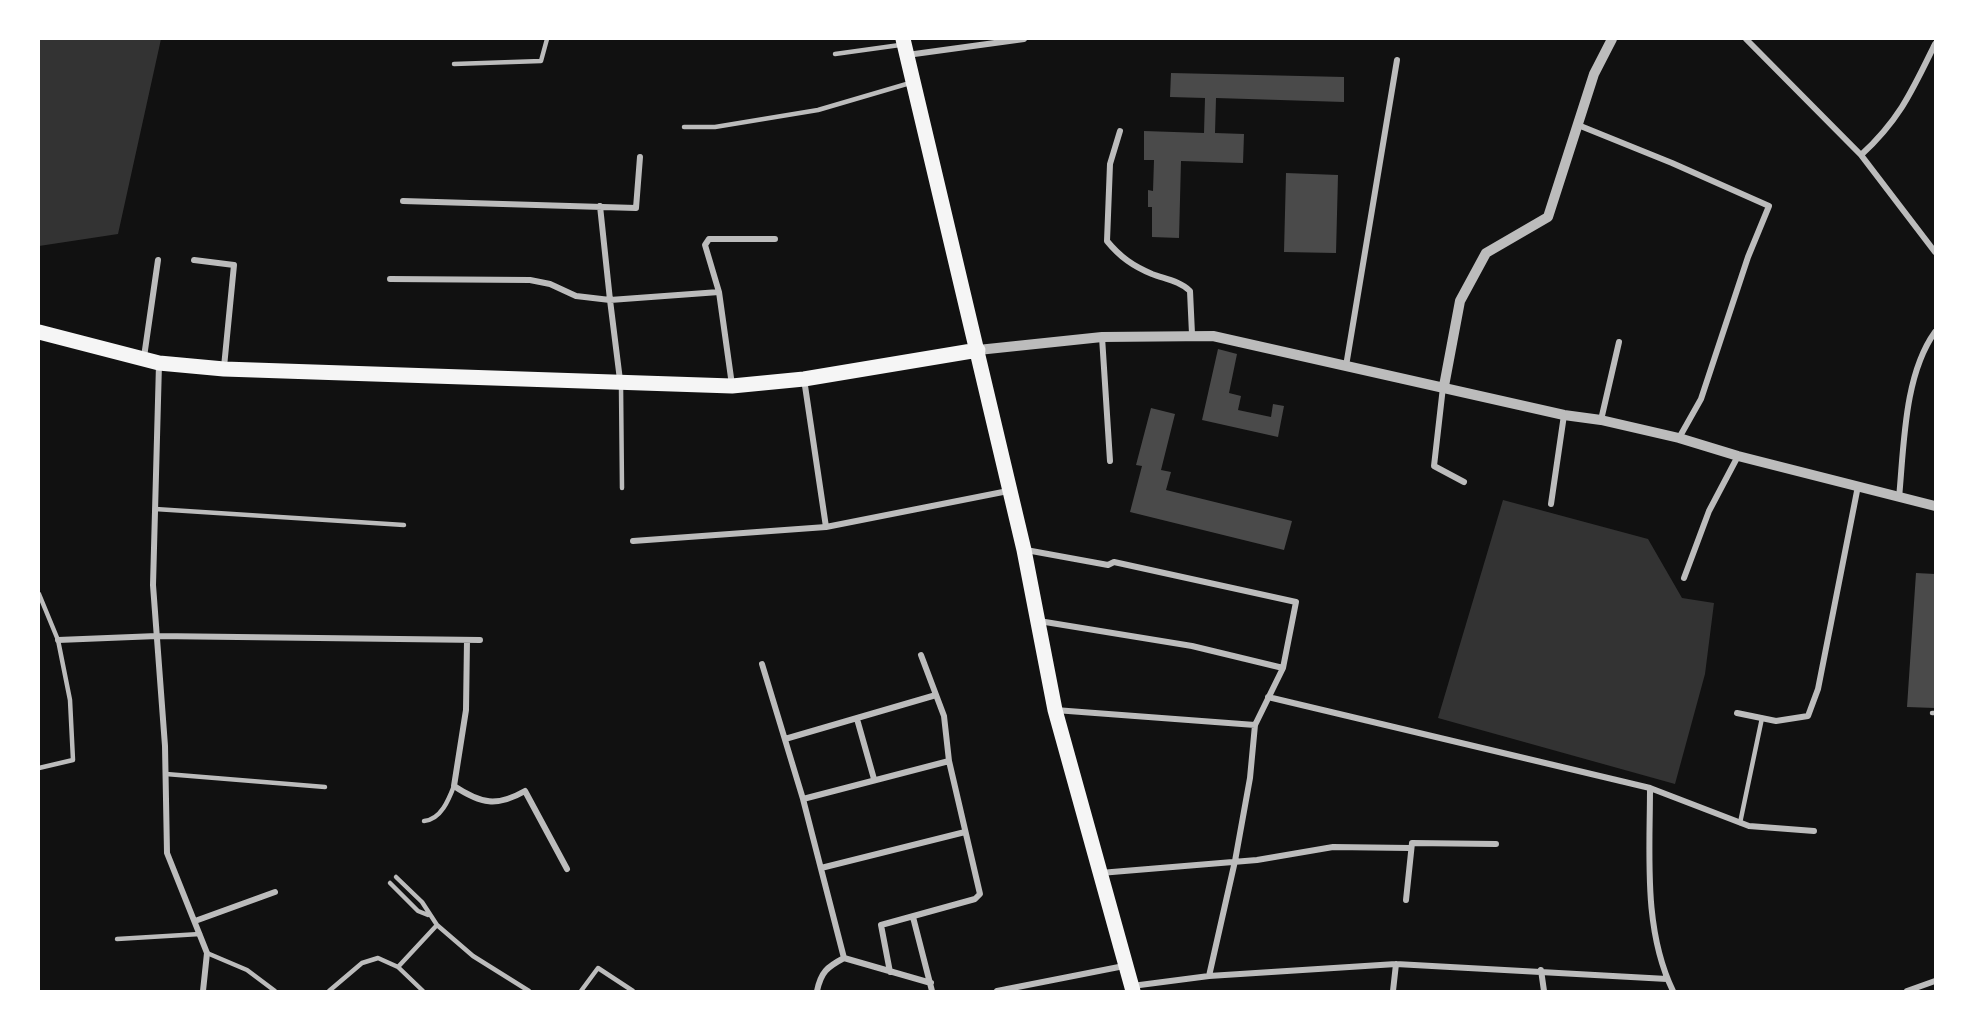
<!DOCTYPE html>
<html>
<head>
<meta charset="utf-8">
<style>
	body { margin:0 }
	#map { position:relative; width:1974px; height:1030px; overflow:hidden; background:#111; font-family:"Nunito Sans",sans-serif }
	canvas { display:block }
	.frame { position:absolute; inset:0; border:40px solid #fff; pointer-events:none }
</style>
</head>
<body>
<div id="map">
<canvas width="1974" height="1030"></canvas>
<div class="frame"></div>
</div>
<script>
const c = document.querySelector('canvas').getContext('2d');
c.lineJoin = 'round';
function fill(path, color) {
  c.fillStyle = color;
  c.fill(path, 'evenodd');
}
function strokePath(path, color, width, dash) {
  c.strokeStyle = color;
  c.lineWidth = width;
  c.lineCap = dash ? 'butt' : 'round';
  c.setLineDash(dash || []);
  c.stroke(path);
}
fill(new Path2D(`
	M 39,39 L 161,39 L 118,234 L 39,246 Z
	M 1503,500 L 1648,539 L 1682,598 L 1714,603 L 1705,674 L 1675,784 L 1438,718 Z`), '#333');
fill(new Path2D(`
	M 1171,73 L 1344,77 L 1344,102 L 1216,98 L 1215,133 L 1244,134 L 1243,163 L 1181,161 L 1179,238 L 1152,237 L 1152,207 L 1148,207 L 1148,190 L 1153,191 L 1154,160 L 1144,160 L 1144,131 L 1204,133 L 1205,98 L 1170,97 Z
	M 1286,173 L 1338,175 L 1336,253 L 1284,252 Z
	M 1218,349 L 1237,354 L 1229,393 L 1241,396 L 1238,410 L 1271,417 L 1273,404 L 1284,406 L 1278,437 L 1202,420 Z
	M 1151,408 L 1175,414 L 1161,470 L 1171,472 L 1166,490 L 1292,521 L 1284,550 L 1130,512 L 1142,466 L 1136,465 Z
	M 1916,573 L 1935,574 L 1935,708 L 1907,707 Z`), '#4a4a4a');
strokePath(new Path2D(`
	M 835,54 L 900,45
	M 454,64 L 541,61 L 547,39
	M 684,127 L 715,127 L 818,110 L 910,83
	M 621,386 L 622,488
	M 155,509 L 404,525
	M 39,594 L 58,640 L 70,700 L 73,760 L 39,768
	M 1932,713 L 1935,713
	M 166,774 L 325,787
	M 424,821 C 441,820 449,799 454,786
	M 1740,823 L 1762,718
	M 396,877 L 422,902 L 437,925
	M 390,883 L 418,911 L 428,915
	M 117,939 L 200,934
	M 207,953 L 247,970 L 275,991
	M 398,967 L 423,991
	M 329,991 L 362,963 L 378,958 L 398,967 L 437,925 L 473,956 L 529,991
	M 581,991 L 598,968 L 633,991`), '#bcbcbc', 4.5);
strokePath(new Path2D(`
	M 1746,39 L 1861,155 L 1935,252
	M 907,55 L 1024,39
	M 1578,125 L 1672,163 L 1769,206 L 1748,257 L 1701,399 L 1679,438
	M 1120,131 L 1110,164 L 1107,241 C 1120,257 1133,266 1152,274 C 1165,279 1180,281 1190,291 L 1192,334
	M 1861,155 C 1900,119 1912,91 1935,44
	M 403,201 L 636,208 L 640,157
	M 600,206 L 610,300 L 719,292 L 732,385
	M 194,260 L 234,265 L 224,367
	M 390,279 L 530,280 L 550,284 L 576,296 L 610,300 L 620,380
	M 719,292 L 705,245 L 709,239 L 775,239
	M 1102,337 L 1110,461
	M 144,357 L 158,260
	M 159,364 L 153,585 L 165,746 L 167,853 L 207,953 L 203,991
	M 1346,366 L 1397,60
	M 804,379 L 826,527
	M 1443,387 L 1434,466 L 1464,482
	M 1601,420 L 1619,342
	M 1899,498 C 1904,446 1904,375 1935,332
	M 1551,504 L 1564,415
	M 633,541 L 826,527 L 1008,491
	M 1026,550 L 1108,565 L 1114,562 L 1296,602 L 1283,668 L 1255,725 L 1250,778 L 1235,861 L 1209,976
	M 1684,578 L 1709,511 L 1738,456
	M 1039,621 L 1192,646 L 1283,668
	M 58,640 L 157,636 L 480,640
	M 467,640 L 466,710 L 454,786 C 481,804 497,807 525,791 L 567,869
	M 762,664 L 803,799 L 844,958
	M 1268,697 L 1650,788 L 1749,826 L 1814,831
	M 1055,710 L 1255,725
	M 1737,713 L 1776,721 L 1808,716 L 1818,689 L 1858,486
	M 857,719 L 874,779
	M 785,739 L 936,695
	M 1650,788 C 1650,855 1643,929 1673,991
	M 803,799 L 949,761
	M 821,868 L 965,832
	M 1100,873 L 1257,860 L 1333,847 L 1410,848
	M 1406,900 L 1412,843 L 1496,844
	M 913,917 L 932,991
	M 195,921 L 275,892
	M 1541,970 L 1544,991
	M 890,972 L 881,925 L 975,899 L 980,894 L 949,761 L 944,716 L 921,655
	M 1132,986 L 1209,976 L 1396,964 L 1667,979
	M 817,991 C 821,972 827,967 844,958 L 931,983
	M 997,991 L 1124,966
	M 1393,991 L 1396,964
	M 1907,991 L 1935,981`), '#bcbcbc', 6);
strokePath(new Path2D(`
	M 978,350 L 1102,337 L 1213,336 L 1564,415 L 1601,420 L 1679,438 L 1738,456 L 1935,506
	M 1444,386 L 1460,301 L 1486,253 L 1548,217 L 1594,74 L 1612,39`), '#bcbcbc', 10);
strokePath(new Path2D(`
	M 903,39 L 1024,550 L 1055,710 L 1133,991
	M 39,332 L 159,363 L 224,369 L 732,386 L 804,379 L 978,350`), '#f5f5f5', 15);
</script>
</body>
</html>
